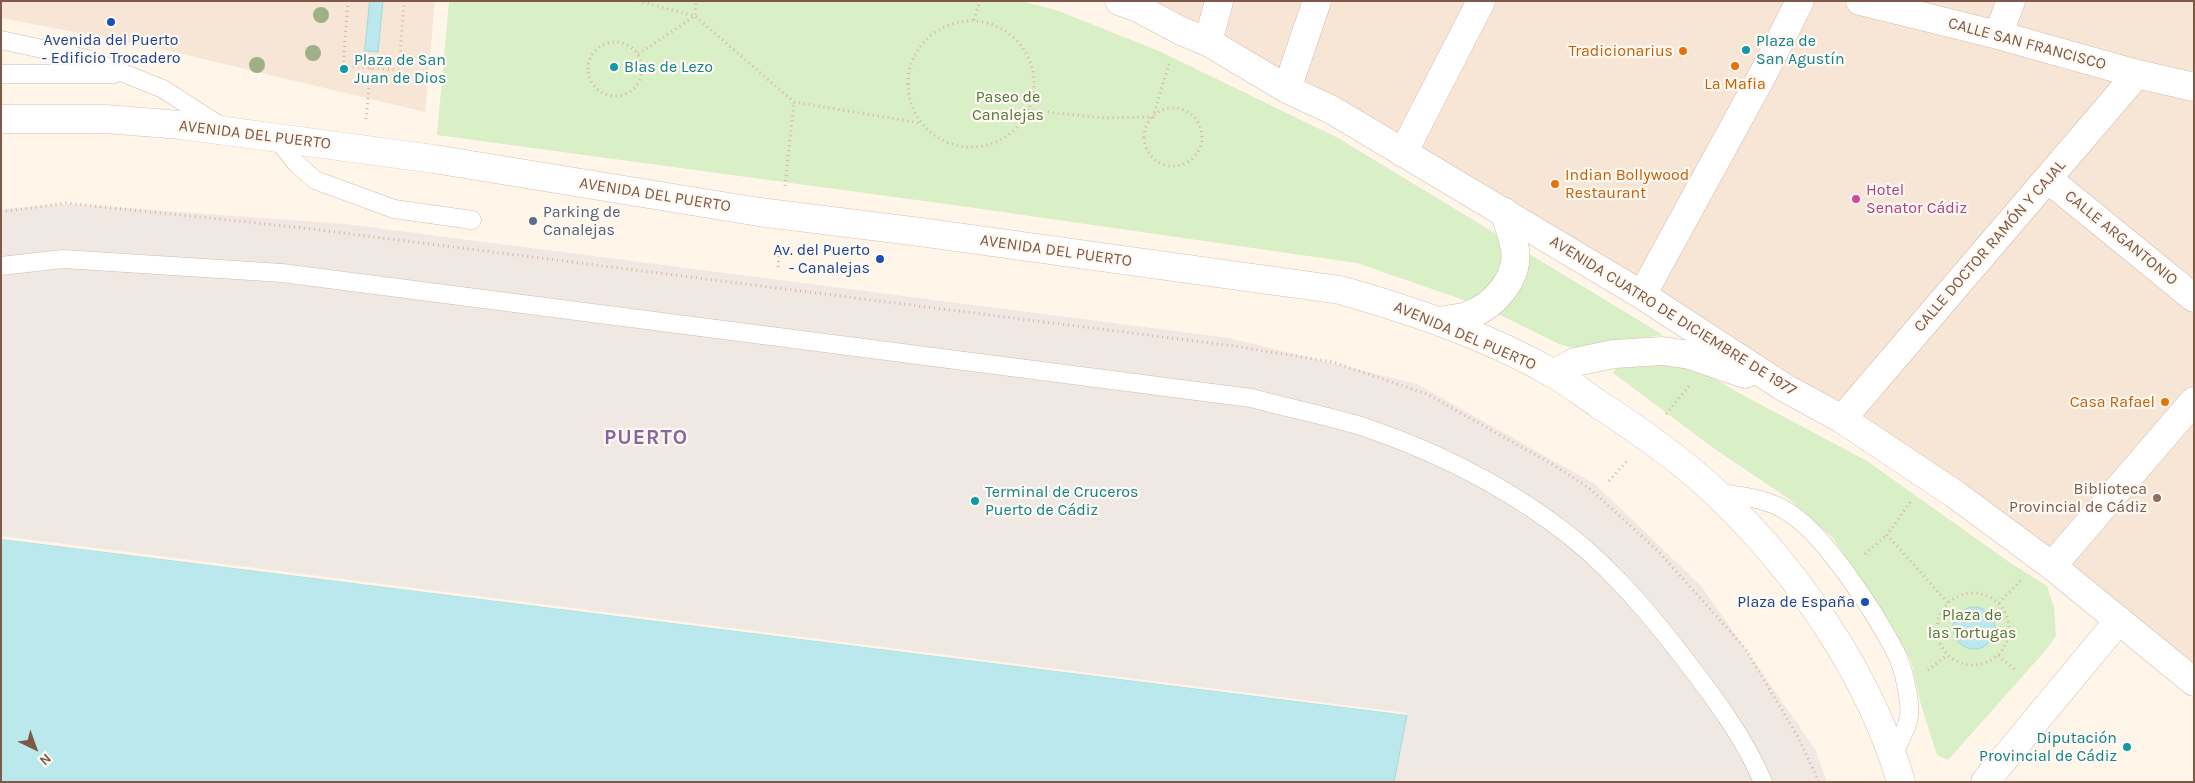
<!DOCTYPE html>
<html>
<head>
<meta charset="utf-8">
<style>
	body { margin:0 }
	#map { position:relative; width:2195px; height:783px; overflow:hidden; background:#fff5e9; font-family:Karla,sans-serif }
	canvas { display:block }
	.frame { position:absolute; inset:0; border:2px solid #7e5848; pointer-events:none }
	.north { position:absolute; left:10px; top:723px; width:50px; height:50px; -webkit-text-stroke:4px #fff9f2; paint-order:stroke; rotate:138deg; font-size:14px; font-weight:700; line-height:20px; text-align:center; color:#7e5848 }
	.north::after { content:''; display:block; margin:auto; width:18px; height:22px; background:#7e5848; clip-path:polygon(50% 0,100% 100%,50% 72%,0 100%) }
</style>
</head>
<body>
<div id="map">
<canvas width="2195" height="783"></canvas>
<div class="frame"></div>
<div class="north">N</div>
</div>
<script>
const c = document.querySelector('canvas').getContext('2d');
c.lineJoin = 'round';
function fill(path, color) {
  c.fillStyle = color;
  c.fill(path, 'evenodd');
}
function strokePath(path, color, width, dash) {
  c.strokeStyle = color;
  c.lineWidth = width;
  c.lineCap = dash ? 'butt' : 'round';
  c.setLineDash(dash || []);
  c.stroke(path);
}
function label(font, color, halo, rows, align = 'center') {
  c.font = font + ' Karla,sans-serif';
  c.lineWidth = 4.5;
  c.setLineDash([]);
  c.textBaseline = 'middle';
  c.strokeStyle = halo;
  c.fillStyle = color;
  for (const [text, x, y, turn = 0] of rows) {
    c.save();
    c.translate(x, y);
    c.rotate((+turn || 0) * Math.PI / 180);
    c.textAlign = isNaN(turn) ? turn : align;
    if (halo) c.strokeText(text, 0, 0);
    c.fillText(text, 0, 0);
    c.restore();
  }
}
fill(new Path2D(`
	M 1,1 L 435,1 L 425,112 L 153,47 L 1,18 Z
	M 1146,1 L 2194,1 L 2194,666 L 2143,624 L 1955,477 L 1395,134 L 1177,12 Z`), '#f7e6d6');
fill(new Path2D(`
	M 69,204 L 345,224 L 1229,338 L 1417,384 L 1595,484 L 1702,587 L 1815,749 L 1827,782 L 1394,782 L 1407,715 L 1,539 L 1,209 Z`), '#f0e8e2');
fill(new Path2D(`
	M 449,1 L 1021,1 L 1056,10 L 1159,51 L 1338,138 L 1663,335 L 1574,348 L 1559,344 L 1484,307 L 1357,263 L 961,206 L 437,135 Z
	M 1621,362 L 1659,363 L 1699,369 L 1737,392 L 1867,461 L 2009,562 L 2047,586 L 2054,607 L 2056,636 L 2046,650 L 1948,760 L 1937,755 L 1921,705 L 1911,661 L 1857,573 L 1833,538 L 1789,499 L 1712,447 L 1613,373 Z`), '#d9efc5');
const water = new Path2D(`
	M 370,1 L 383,1 L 378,52 L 365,51 Z
	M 1,539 L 1407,715 L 1394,782 L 1,782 Z
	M1953 628a21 21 0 1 1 42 0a21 21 0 1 1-42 0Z`);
fill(water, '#bae8ec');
strokePath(water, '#9fd9df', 1);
fill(new Path2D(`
	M 1,536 L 1407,713 L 1407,715 L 1,539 Z`), '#fff5e9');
const lane = new Path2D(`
	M 1,40 L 88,59 L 163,89 L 222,127
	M 1,74 L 114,74
	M 276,138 L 296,163 L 315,180 L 394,209 L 472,220
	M 1,266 L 63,259 L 282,273 L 1251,398 C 1288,408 1325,415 1361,426 C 1427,448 1493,480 1550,521 C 1603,558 1647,610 1686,661 C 1715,699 1744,737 1763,782
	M 1715,492 C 1740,496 1769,498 1791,514 C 1827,538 1876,614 1896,653 C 1903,666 1911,702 1909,716 C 1908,728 1898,743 1893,755`);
const street = new Path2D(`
	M 1119,1 L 1136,7 L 1181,31 L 1208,42 L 1287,89 L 1332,110 L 1642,295 L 1785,388 L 1842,419 L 1956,495 L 2052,566 L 2194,682
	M 1860,1 L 1998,35 L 2137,74 L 2194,87
	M 1998,35 L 2011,1
	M 1208,42 L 1219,1
	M 1287,89 L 1317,1
	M 1403,153 L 1481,1
	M 2048,179 L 2194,298
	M 1642,295 L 1763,74 L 1800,1
	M 1439,321 C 1449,319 1460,319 1469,315 C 1494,306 1519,278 1515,250 C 1513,237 1508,225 1505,212
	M 1554,374 L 1575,362 L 1614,354 L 1663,351 L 1690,355 L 1745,374
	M 1842,419 L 2137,74
	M 2052,566 L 2194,401
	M 1985,782 L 2119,620`);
const secondary = new Path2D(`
	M 1,119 L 105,119 L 181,125 L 434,159 L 759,212 L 920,232 L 1340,290 C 1414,311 1488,336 1554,374 C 1570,383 1585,395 1600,405 C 1640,431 1680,459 1715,492 C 1797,570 1869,673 1901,782`);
strokePath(lane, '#d3bbac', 19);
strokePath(street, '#d3bbac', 29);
strokePath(secondary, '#d9bdac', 29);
strokePath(new Path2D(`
	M 348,1 L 343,66 L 399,70 L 404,1
	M 638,1 L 695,16 L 794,102 L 920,123
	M 974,20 L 980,1
	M908 84a63 63 0 1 1 126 0a63 63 0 1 1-126 0Z
	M588 69a27 27 0 1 1 54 0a27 27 0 1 1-54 0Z
	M 638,54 L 695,16 L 696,1
	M1144 137a29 29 0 1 1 58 0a29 29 0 1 1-58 0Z
	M 1028,110 L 1104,118 L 1153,117 L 1170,60
	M 366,119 L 371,68
	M 785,186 L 794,102
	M 1,212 L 66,203 L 304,228 L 1234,346 L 1333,362 L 1427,394 L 1555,466 L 1589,488 L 1658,551 L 1745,648 L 1798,737 L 1819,782
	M 778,267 L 780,244
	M 1666,414 L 1689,386
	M 1609,481 L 1627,461
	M 1910,502 L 1887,535 L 1948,603
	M 1865,554 L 1887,535
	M1937 629a36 36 0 1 1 72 0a36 36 0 1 1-72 0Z
	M 1999,603 L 2021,580
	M 1998,656 L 2017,671
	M 1928,670 L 1947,655`), '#deb39f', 3, [1, 4]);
strokePath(lane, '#fff', 18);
strokePath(street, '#fff', 28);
strokePath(secondary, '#fff', 28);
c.fillStyle = '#9eb088';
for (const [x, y] of [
	[321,15],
	[313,53],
	[257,65]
]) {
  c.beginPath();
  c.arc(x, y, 8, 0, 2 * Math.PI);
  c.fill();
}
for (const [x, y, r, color] of [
	[111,22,5,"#1a4fb4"],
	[1746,50,5,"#0f9aa8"],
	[1683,51,5,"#e8710a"],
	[1735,66,5,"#e8710a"],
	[614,67,5,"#0f9aa8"],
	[344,69,5,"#0f9aa8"],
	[1555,184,5,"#e8710a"],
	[1856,199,5,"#d1479c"],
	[533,221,5,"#5c6f8a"],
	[880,259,5,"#1a4fb4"],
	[2165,402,5,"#e8710a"],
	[2157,498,5,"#8d6e63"],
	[975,501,5,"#0f9aa8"],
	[1865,602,5,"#1a4fb4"],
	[2127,747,5,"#0f9aa8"]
]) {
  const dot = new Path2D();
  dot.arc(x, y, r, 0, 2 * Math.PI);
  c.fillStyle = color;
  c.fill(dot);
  strokePath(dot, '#fff9f2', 2);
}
label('16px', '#164399', '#fff9f2', [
	["Avenida del Puerto",111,40,"center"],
	["- Edificio Trocadero",111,58,"center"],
	["Av. del Puerto",870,250],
	["- Canalejas",870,268],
	["Plaza de España",1855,602]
], 'right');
label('16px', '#0d838f', '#fff9f2', [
	["Plaza de",1756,41],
	["San Agustín",1756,59],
	["Plaza de San",354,60],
	["Juan de Dios",354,78],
	["Blas de Lezo",624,67],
	["Terminal de Cruceros",985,492],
	["Puerto de Cádiz",985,510],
	["Diputación",2117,738,"right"],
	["Provincial de Cádiz",2117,756,"right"]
], 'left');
label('16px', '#7e5848', '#fff9f2', [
	["CALLE SAN FRANCISCO",2027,44,15],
	["AVENIDA DEL PUERTO",255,135,7],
	["AVENIDA DEL PUERTO",655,195,9],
	["CALLE ARGANTONIO",2121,238,39],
	["CALLE DOCTOR RAMÓN Y CAJAL",1990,246,-49],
	["AVENIDA DEL PUERTO",1056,251,8],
	["AVENIDA CUATRO DE DICIEMBRE DE 1977",1673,316,32],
	["AVENIDA DEL PUERTO",1465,336,23]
]);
label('16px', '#c56008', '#fff9f2', [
	["Tradicionarius",1673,51],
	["La Mafia",1735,84,"center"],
	["Indian Bollywood",1565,175,"left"],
	["Restaurant",1565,193,"left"],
	["Casa Rafael",2155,402]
], 'right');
label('16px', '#4f7839', '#fff9f2', [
	["Paseo de",1008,97],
	["Canalejas",1008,115],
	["Plaza de",1972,615],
	["las Tortugas",1972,633]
]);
label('16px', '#b23c85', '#fff9f2', [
	["Hotel",1866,190],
	["Senator Cádiz",1866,208]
], 'left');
label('16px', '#4e5e75', '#fff9f2', [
	["Parking de",543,212],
	["Canalejas",543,230]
], 'left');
label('16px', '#785e54', '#fff9f2', [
	["Biblioteca",2147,489],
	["Provincial de Cádiz",2147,507]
], 'right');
c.letterSpacing = '1px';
label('bold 21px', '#8864a0', '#fff9f2', [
	["PUERTO",646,438]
]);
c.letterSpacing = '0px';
</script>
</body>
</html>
